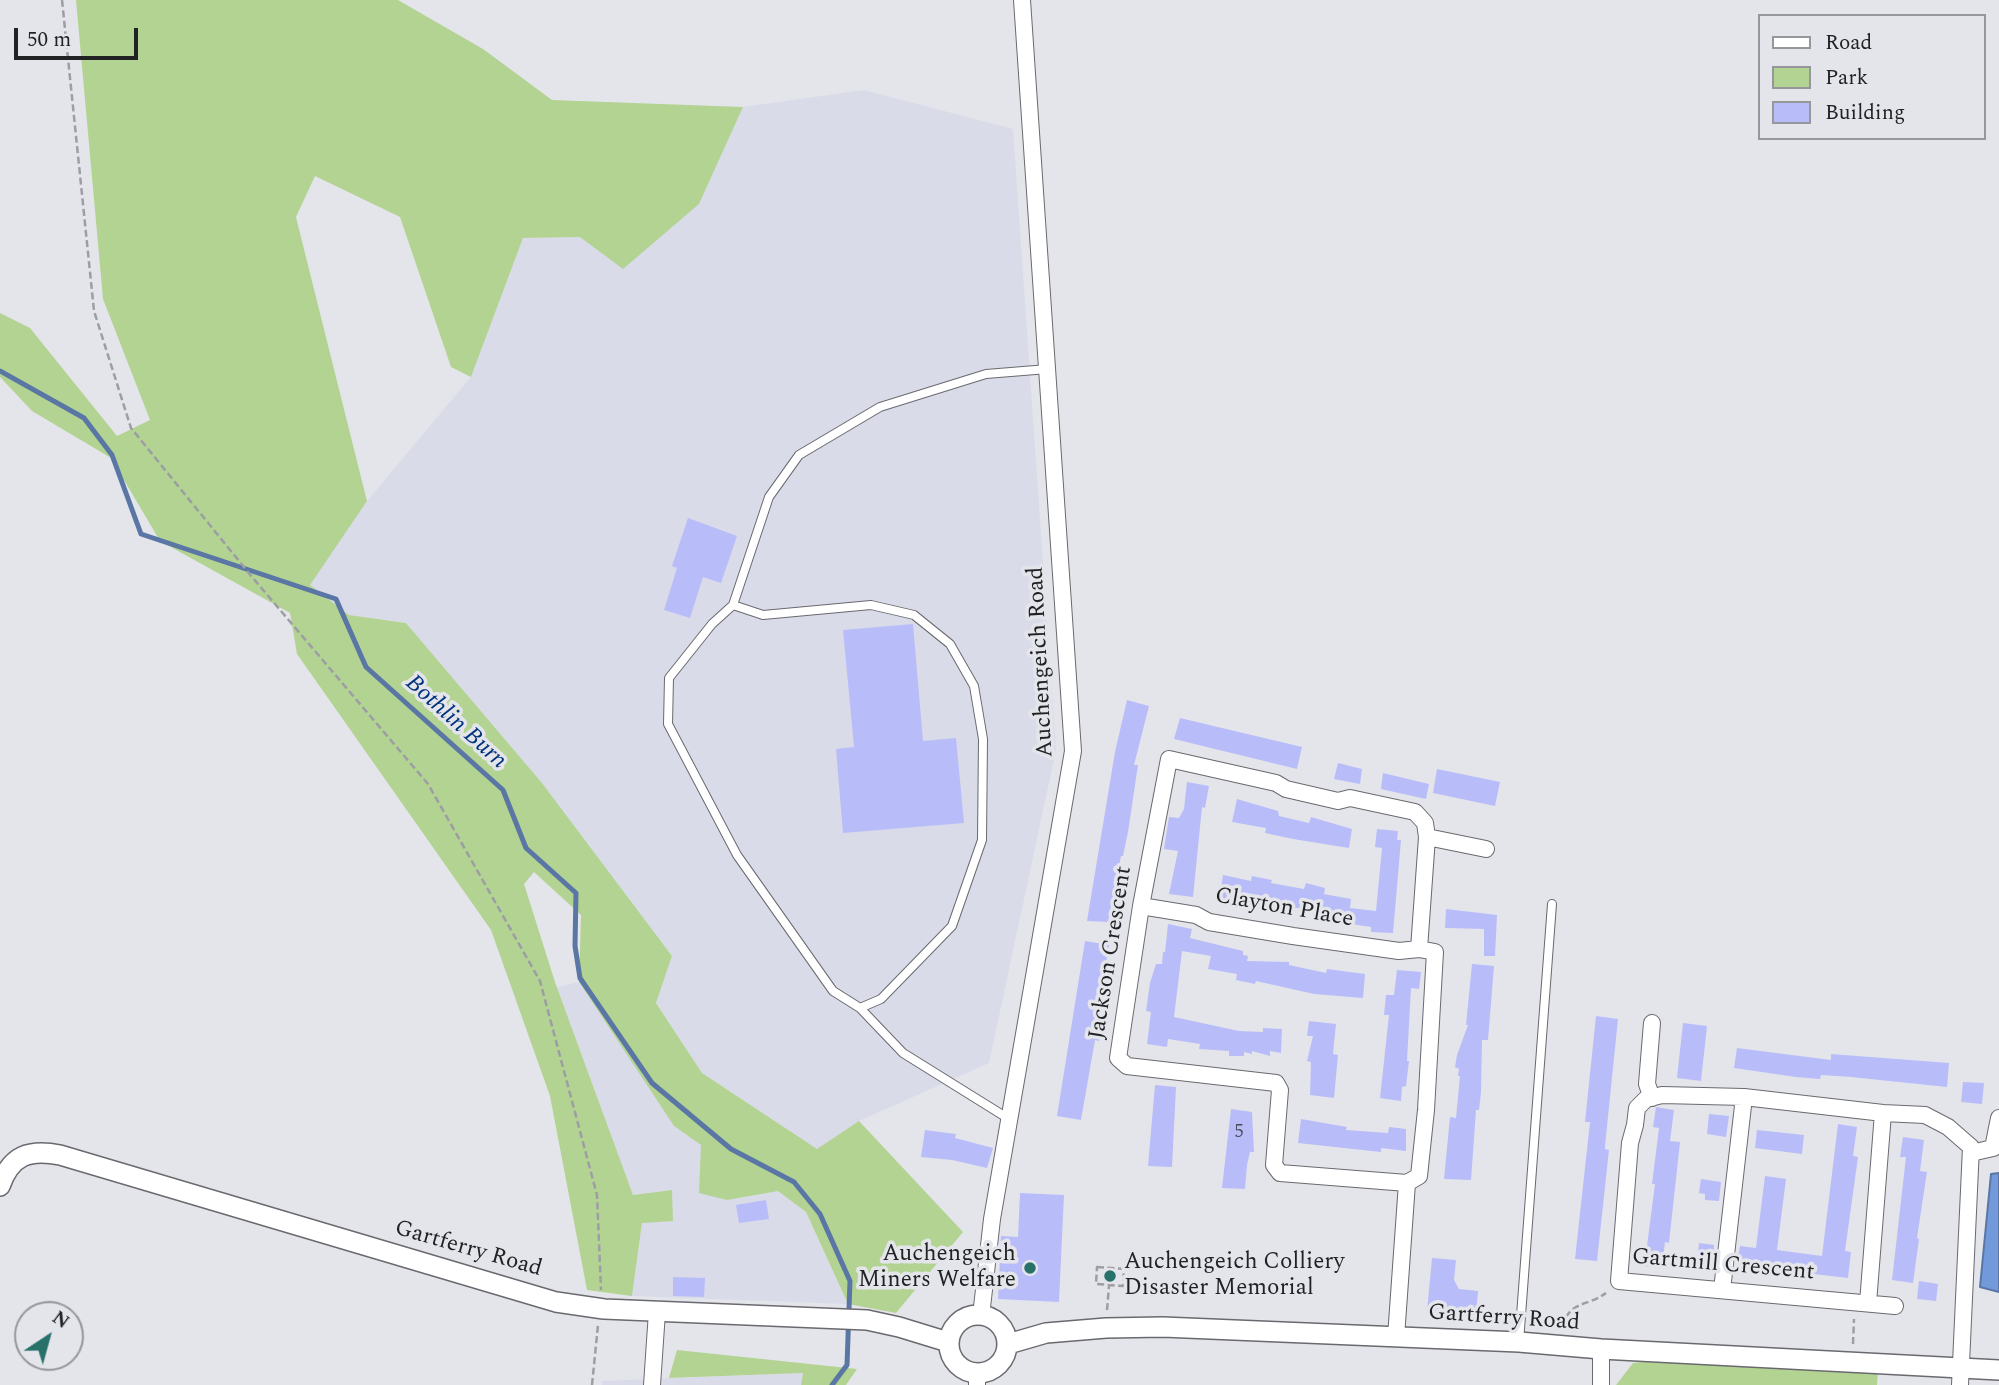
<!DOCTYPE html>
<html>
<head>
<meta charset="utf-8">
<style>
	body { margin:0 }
	#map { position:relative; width:1999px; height:1385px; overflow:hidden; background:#e4e5eb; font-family:Spectral,serif }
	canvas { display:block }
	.legend { position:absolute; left:1758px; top:14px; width:228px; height:126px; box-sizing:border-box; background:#e4e5eb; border:2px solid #96979b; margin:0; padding:9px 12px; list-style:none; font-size:21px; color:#212224 }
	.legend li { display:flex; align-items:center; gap:14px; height:35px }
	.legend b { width:35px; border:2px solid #96979b }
	.north { position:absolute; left:14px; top:1301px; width:70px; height:70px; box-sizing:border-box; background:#e4e5eb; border:2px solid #96979b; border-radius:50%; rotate:36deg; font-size:19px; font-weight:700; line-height:28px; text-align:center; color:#212224 }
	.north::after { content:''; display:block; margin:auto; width:24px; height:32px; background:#28716b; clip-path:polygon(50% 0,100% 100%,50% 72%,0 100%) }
	.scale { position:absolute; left:14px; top:28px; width:124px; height:32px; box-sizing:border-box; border:4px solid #212224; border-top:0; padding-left:9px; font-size:21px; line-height:24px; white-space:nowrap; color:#212224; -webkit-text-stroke:5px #e4e5eb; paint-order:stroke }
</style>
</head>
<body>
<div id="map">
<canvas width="1999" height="1385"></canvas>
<ul class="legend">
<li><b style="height:9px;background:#fff"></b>Road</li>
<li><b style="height:19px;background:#b3d393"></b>Park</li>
<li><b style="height:19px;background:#b8bdf9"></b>Building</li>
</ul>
<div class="north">N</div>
<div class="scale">50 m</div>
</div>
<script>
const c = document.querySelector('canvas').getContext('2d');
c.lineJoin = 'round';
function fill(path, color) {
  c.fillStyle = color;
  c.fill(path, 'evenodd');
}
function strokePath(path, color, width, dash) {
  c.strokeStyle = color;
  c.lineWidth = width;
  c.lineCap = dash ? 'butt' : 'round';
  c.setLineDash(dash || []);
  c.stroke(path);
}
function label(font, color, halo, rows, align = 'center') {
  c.font = font + ' Spectral,serif';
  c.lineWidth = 7;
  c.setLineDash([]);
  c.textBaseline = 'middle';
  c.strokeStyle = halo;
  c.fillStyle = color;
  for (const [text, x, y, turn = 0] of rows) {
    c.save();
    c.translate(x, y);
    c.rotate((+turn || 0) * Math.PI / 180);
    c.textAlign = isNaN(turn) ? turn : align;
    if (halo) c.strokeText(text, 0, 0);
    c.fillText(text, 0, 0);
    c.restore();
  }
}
fill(new Path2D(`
	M 864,90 L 1013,129 L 1056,750 L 989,1063 L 859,1121 L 818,1150 L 702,1073 L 656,1003 L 672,956 L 542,783 L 406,623 L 349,615 L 309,585 L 367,501 L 471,377 L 523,238 L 580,237 L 699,204 L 743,107 Z
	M 579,982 L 674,1125 L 701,1145 L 727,1200 L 778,1190 L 806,1212 L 848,1304 L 632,1296 L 642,1223 L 672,1190 L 633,1195 L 557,987 Z
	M 804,1373 L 801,1385 L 602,1385 L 602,1381 Z`), '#d9dbe8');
fill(new Path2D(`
	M 76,0 L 398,0 L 483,49 L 552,100 L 743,107 L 699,204 L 623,269 L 580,237 L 523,238 L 471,377 L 451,367 L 400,217 L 315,176 L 296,217 L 367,501 L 310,585 L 349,615 L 406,623 L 542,783 L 672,956 L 656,1003 L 702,1073 L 817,1149 L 859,1121 L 963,1232 L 896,1313 L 848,1304 L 806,1212 L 778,1191 L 727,1200 L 699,1193 L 701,1145 L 674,1126 L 579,982 L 581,915 L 534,872 L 524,884 L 555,982 L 633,1195 L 672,1190 L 673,1221 L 642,1223 L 632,1296 L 587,1290 L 550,1096 L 491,930 L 297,654 L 290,613 L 160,541 L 111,458 L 32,411 L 0,377 L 0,313 L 30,328 L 117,436 L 150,420 L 103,299 Z
	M 677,1350 L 857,1369 L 846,1385 L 801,1385 L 803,1373 L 669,1378 Z
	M 1675,1358 L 1878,1371 L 1877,1385 L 1616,1385 L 1633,1363 Z`), '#b3d393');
const water = new Path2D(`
	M 1999,1173 L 1999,1292 L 1980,1287 L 1991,1174 Z`);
fill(water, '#729adb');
strokePath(water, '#5a76a4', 2);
strokePath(new Path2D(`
	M 0,371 L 84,418 L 112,455 L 141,534 L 336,599 L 366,667 L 503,790 L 526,848 L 576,893 L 575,946 L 580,978 L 652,1083 L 731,1149 L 794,1182 L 820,1214 L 850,1281 L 847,1365 L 832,1385`), '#5a76a4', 5);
fill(new Path2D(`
	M 688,518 L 737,536 L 721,583 L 703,577 L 690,618 L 664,610 L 677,568 L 672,566 Z
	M 913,624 L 923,741 L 956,738 L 964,823 L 843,833 L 836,749 L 854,747 L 843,630 Z
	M 1127,700 L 1149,706 L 1134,765 L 1138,765 L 1128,832 L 1123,856 L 1121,856 L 1108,922 L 1087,921 L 1115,752 Z
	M 1180,718 L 1302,747 L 1297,769 L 1174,739 Z
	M 1338,763 L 1362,769 L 1360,784 L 1334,779 Z
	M 1437,769 L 1500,782 L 1495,806 L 1433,793 Z
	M 1383,773 L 1429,784 L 1426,799 L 1381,789 Z
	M 1187,782 L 1209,786 L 1205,808 L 1202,807 L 1193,897 L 1169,894 L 1178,851 L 1164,849 L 1169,817 L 1179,818 L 1184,809 Z
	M 1237,799 L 1278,811 L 1279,816 L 1309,823 L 1311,817 L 1352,829 L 1349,848 L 1293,839 L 1265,833 L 1266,828 L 1232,822 Z
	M 1377,829 L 1398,831 L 1397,840 L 1401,840 L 1393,933 L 1371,932 L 1371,927 L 1337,922 L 1338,919 L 1312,914 L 1312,908 L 1273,908 L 1274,905 L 1219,901 L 1223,875 L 1251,881 L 1252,876 L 1272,880 L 1271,883 L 1304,889 L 1306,883 L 1325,888 L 1324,894 L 1351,899 L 1350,908 L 1376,911 L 1382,848 L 1375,847 Z
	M 1446,909 L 1497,915 L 1495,956 L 1484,956 L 1484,929 L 1445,928 Z
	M 1168,924 L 1192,929 L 1190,938 L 1243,951 L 1243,955 L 1248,956 L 1247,961 L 1289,962 L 1289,965 L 1326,973 L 1327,969 L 1365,974 L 1363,998 L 1314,994 L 1256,981 L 1255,984 L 1236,980 L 1237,974 L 1208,969 L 1211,956 L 1182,951 L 1174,1017 L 1239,1031 L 1263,1032 L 1263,1028 L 1282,1029 L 1281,1053 L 1270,1051 L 1270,1056 L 1252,1051 L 1252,1054 L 1244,1052 L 1244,1056 L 1229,1056 L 1229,1051 L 1199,1049 L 1200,1044 L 1168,1039 L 1167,1047 L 1147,1044 L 1151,1012 L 1146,1011 L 1150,983 L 1156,964 L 1162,964 L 1163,952 L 1165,952 Z
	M 1085,941 L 1109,945 L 1096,1024 L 1101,1025 L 1099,1041 L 1095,1040 L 1081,1120 L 1057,1116 Z
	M 1472,964 L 1494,966 L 1488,1040 L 1482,1040 L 1481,1092 L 1479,1110 L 1476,1110 L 1471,1180 L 1444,1179 L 1450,1117 L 1456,1118 L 1460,1076 L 1458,1076 L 1459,1069 L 1455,1067 L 1457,1055 L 1468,1025 L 1466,1025 Z
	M 1397,970 L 1421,972 L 1419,989 L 1411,988 L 1407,1061 L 1409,1061 L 1406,1086 L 1402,1087 L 1401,1101 L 1380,1098 L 1389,1015 L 1384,1015 L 1386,995 L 1394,995 Z
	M 1596,1016 L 1618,1019 L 1605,1146 L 1605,1149 L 1609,1150 L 1597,1261 L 1575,1259 L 1590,1122 L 1585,1122 Z
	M 1309,1021 L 1336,1024 L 1333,1054 L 1338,1055 L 1334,1098 L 1310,1095 L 1311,1062 L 1307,1061 L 1313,1036 L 1307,1036 Z
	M 1683,1023 L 1707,1026 L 1701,1081 L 1677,1078 Z
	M 1737,1048 L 1831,1060 L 1831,1054 L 1949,1063 L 1947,1087 L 1851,1077 L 1821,1075 L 1820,1079 L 1796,1077 L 1734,1068 Z
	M 1963,1082 L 1984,1083 L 1982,1104 L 1961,1102 Z
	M 1155,1085 L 1176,1087 L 1172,1167 L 1148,1166 Z
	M 1656,1107 L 1674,1110 L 1670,1141 L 1680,1142 L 1669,1243 L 1665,1242 L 1662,1268 L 1643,1266 L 1645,1246 L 1647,1246 L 1655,1184 L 1652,1184 L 1659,1128 L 1653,1127 Z
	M 1231,1109 L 1252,1112 L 1254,1152 L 1250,1152 L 1247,1165 L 1245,1189 L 1222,1188 Z
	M 1709,1114 L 1729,1116 L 1726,1137 L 1707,1134 Z
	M 1301,1119 L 1347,1127 L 1346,1130 L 1388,1133 L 1389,1127 L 1406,1129 L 1406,1151 L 1381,1148 L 1381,1152 L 1298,1143 Z
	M 1838,1124 L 1857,1127 L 1853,1156 L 1858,1157 L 1845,1251 L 1851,1252 L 1848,1278 L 1805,1273 L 1805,1276 L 1737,1264 L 1740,1246 L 1756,1248 L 1765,1176 L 1786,1179 L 1777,1250 L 1822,1256 Z
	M 925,1130 L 956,1134 L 955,1138 L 993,1148 L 987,1168 L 952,1160 L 921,1157 Z
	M 1757,1130 L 1804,1135 L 1802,1154 L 1755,1148 Z
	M 1903,1137 L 1924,1140 L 1920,1171 L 1927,1172 L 1917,1238 L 1919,1239 L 1913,1283 L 1892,1280 L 1906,1157 L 1900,1157 Z
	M 1701,1179 L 1721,1182 L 1719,1201 L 1705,1200 L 1705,1194 L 1699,1193 Z
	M 1020,1193 L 1064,1195 L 1059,1302 L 998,1299 L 1001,1236 L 1018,1237 Z
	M 766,1200 L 769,1219 L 739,1223 L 736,1205 Z
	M 1699,1243 L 1714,1245 L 1713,1265 L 1697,1264 Z
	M 1432,1258 L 1456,1260 L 1454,1280 L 1459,1289 L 1478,1291 L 1476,1316 L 1427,1311 Z
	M 673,1277 L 705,1278 L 704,1297 L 673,1296 Z
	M 1919,1281 L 1938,1284 L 1936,1301 L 1917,1299 Z`), '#b8bdf9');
const service = new Path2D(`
	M 733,605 L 763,615 L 871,605 L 914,615 L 950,644 L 974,686 L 983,739 L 982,840 L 952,926 L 881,999 L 860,1008 L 833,991 L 737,855 L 668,724 L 669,678 L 712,624 L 733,605 L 769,497 L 799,455 L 880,407 L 986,374 L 1048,369
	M 860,1008 L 903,1053 L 1009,1119
	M 1519,1342 L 1552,904`);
const minor = new Path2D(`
	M 1427,837 L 1486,849
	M 1141,906 L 1196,915 L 1209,922 L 1293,936 L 1399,951 L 1419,949 L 1435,952 L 1426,1110 L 1419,1176 L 1407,1183
	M 1652,1023 L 1647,1084 L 1652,1098
	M 1971,1153 L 1993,1148 L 1999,1118
	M 1722,1290 L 1744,1097
	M 1868,1303 L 1883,1113
	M 1895,1306 L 1619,1281 L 1630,1143 L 1635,1125 L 1637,1108 L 1646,1099 L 1662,1095 L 1744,1097 L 1883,1113 L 1925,1115 L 1948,1127 L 1971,1147 L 1960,1385
	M 981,1316 L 992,1219 L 1073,751 L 1022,0
	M 1396,1337 L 1407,1183 L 1280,1173 L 1274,1165 L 1280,1090 L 1276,1083 L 1127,1066 L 1118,1058 L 1141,906 L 1169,759 L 1276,783 L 1286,789 L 1338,801 L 1350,798 L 1415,812 L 1425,823 L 1427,837 L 1419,949
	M 1601,1349 L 1601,1385
	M 977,1373 L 977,1385
	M 652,1385 L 657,1312`);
const tertiary = new Path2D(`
	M 0,1186 C 11,1155 29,1149 60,1155 L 556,1302 L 604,1309 L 867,1320 L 899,1327 L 948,1342
	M949 1344a29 29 0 1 1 58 0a29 29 0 1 1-58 0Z
	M 1008,1344 L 1046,1333 L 1106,1328 L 1163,1327 L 1519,1342 L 1601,1349 L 1999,1370`);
strokePath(service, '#69696f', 10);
strokePath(minor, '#69696f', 18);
strokePath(tertiary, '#69696f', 22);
strokePath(new Path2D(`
	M 62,0 L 94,311 L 131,428 L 252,577 L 428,784 L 540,981 L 597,1195 L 601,1290
	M 1097,1267 L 1124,1269 L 1123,1286 L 1096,1284 Z
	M 1107,1310 L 1109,1286
	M 1562,1327 C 1570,1300 1587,1307 1606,1293
	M 1853,1344 L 1854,1319
	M 592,1385 L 598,1325`), '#9d9ea3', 2.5, [7, 3.5]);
strokePath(service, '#fff', 8);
strokePath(minor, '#fff', 16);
strokePath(tertiary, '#fff', 19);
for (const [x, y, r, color] of [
	[1030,1268,7,"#28716b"],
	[1110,1276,7,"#28716b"]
]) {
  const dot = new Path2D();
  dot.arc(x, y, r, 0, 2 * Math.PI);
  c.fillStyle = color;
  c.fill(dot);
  strokePath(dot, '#e4e5eb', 2.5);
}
label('19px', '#474959', null, [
	["5",1239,1133]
]);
label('23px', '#212224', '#e4e5eb', [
	["Auchengeich Road",1042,662,-93],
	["Clayton Place",1284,909,10],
	["Jackson Crescent",1112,953,-81],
	["Gartferry Road",468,1250,16],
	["Gartmill Crescent",1723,1266,5],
	["Gartferry Road",1504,1319,4]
]);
label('23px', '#212224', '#e4e5eb', [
	["Auchengeich",1016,1255],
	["Miners Welfare",1016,1281],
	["Auchengeich Colliery",1124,1263,"left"],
	["Disaster Memorial",1124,1289,"left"]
], 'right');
label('italic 24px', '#00327d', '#e4e5eb', [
	["Bothlin Burn",455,723,42]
]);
</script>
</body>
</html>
